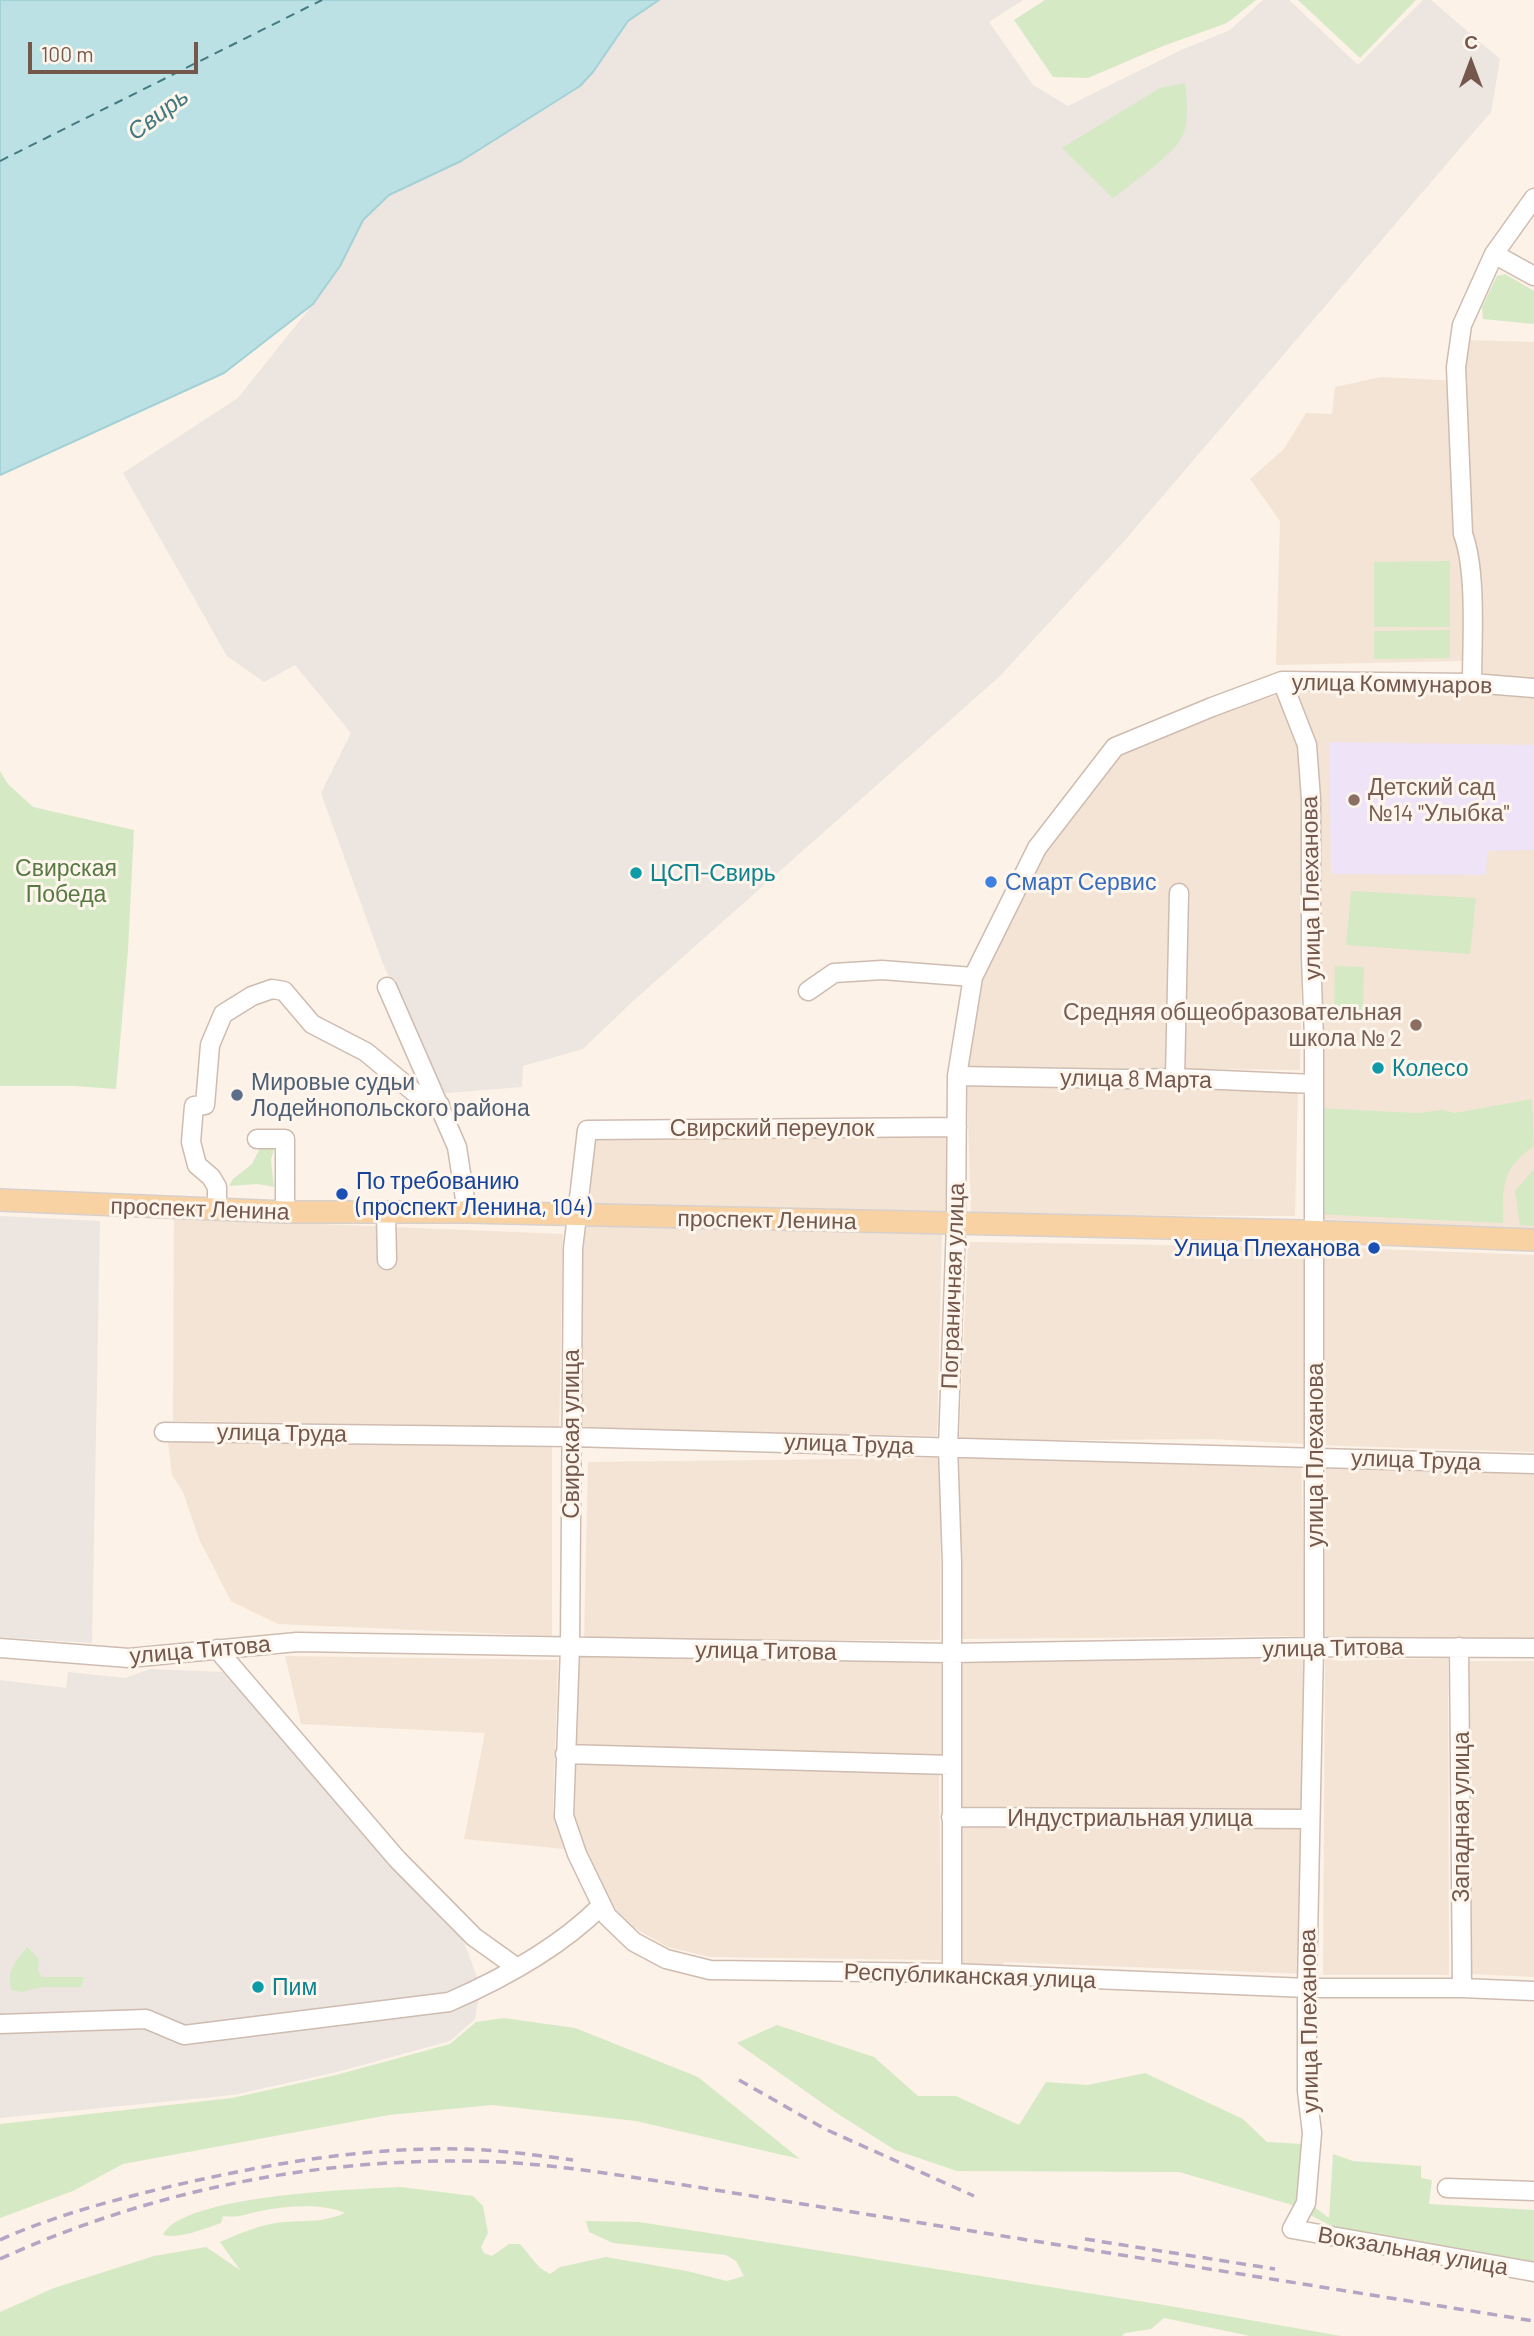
<!DOCTYPE html>
<html>
<head>
<meta charset="utf-8">
<style>
	body { margin:0 }
	#map { position:relative; width:1534px; height:2336px; overflow:hidden; background:#fcf2e7; font-family:Barlow,sans-serif }
	canvas { display:block }
	.north { position:absolute; left:1436px; top:28px; width:70px; height:70px; -webkit-text-stroke:5px #fef6ed; paint-order:stroke; rotate:0deg; font-size:19px; font-weight:700; line-height:28px; text-align:center; color:#74584c }
	.north::after { content:''; display:block; margin:auto; width:24px; height:32px; background:#74584c; clip-path:polygon(50% 0,100% 100%,50% 72%,0 100%) }
	.scale { position:absolute; left:28px; top:42px; width:170px; height:32px; box-sizing:border-box; border:4px solid #74584c; border-top:0; padding-left:9px; font-size:21px; line-height:24px; white-space:nowrap; color:#74584c; -webkit-text-stroke:5px #fef6ed; paint-order:stroke }
</style>
</head>
<body>
<div id="map">
<canvas width="1534" height="2336"></canvas>
<div class="north">С</div>
<div class="scale">100 m</div>
</div>
<script>
const c = document.querySelector('canvas').getContext('2d');
c.lineJoin = 'round';
function fill(path, color) {
  c.fillStyle = color;
  c.fill(path, 'evenodd');
}
function strokePath(path, color, width, dash) {
  c.strokeStyle = color;
  c.lineWidth = width;
  c.lineCap = dash ? 'butt' : 'round';
  c.setLineDash(dash || []);
  c.stroke(path);
}
function label(font, color, halo, rows, align = 'center') {
  c.font = font + ' Barlow,sans-serif';
  c.lineWidth = 6;
  c.setLineDash([]);
  c.textBaseline = 'middle';
  c.strokeStyle = halo;
  c.fillStyle = color;
  for (const [text, x, y, turn = 0] of rows) {
    c.save();
    c.translate(x, y);
    c.rotate((+turn || 0) * Math.PI / 180);
    c.textAlign = isNaN(turn) ? turn : align;
    if (halo) c.strokeText(text, 0, 0);
    c.fillText(text, 0, 0);
    c.restore();
  }
}
fill(new Path2D(`
	M 1467,340 L 1534,342 L 1534,682 L 1478,680 L 1462,661 L 1276,665 L 1280,521 L 1250,479 L 1284,449 L 1306,413 L 1332,414 L 1335,387 L 1381,377 L 1460,381 Z
	M 1292,685 L 1456,687 L 1534,695 L 1534,1230 L 1321,1219 L 1317,878 Z
	M 1280,694 L 1295,736 L 1305,775 L 1300,1070 L 962,1067 L 983,968 L 1035,858 L 1112,753 L 1149,732 Z
	M 967,1085 L 1298,1091 L 1295,1216 L 971,1215 Z
	M 951,1132 L 952,1211 L 590,1209 L 591,1136 Z
	M 174,1218 L 563,1234 L 559,1433 L 544,1427 L 173,1421 Z
	M 577,1225 L 942,1234 L 937,1436 L 572,1429 Z
	M 968,1242 L 1306,1247 L 1305,1444 L 1211,1439 L 959,1441 Z
	M 1323,1247 L 1534,1255 L 1534,1452 L 1315,1445 Z
	M 187,1442 L 552,1445 L 552,1636 L 278,1624 L 231,1601 L 199,1539 L 183,1492 L 172,1475 L 168,1443 Z
	M 958,1454 L 1301,1460 L 1306,1636 L 959,1639 Z
	M 941,1458 L 940,1640 L 584,1640 L 588,1462 Z
	M 1326,1463 L 1534,1468 L 1534,1639 L 1323,1638 Z
	M 573,1654 L 941,1661 L 941,1758 L 573,1748 Z
	M 285,1656 L 558,1660 L 553,1809 L 564,1849 L 464,1839 L 485,1733 L 301,1724 Z
	M 960,1657 L 1305,1657 L 1304,1811 L 962,1807 Z
	M 1325,1658 L 1338,1661 L 1448,1658 L 1449,1975 L 1323,1975 Z
	M 1468,1661 L 1534,1661 L 1534,1977 L 1471,1974 Z
	M 567,1758 L 939,1768 L 941,1960 L 710,1957 L 668,1947 L 622,1921 L 592,1878 L 568,1824 Z
	M 955,1823 L 1307,1826 L 1307,1974 L 1004,1962 L 1002,1967 L 953,1966 Z`), '#f3e4d5');
fill(new Path2D(`
	M 659,0 L 1023,0 L 989,22 L 1033,85 L 1068,106 L 1179,51 L 1230,30 L 1263,0 L 1289,0 L 1358,65 L 1423,0 L 1431,0 L 1500,59 L 1491,112 L 1126,539 L 1000,676 L 632,1002 L 583,1049 L 523,1066 L 522,1087 L 446,1093 L 437,1086 L 382,961 L 321,793 L 351,733 L 295,665 L 264,682 L 227,656 L 123,473 L 238,398 L 313,304 L 340,266 L 363,220 L 389,195 L 461,161 L 580,86 L 628,21 Z
	M 0,1216 L 100,1221 L 92,1643 L 0,1637 Z
	M 150,1669 L 223,1672 L 464,1942 L 478,1980 L 479,1996 L 475,2019 L 450,2041 L 337,2072 L 233,2095 L 0,2118 L 0,1680 L 66,1688 L 68,1672 L 125,1678 Z`), '#ece5e0');
fill(new Path2D(`
	M 1329,742 L 1534,745 L 1534,850 L 1487,851 L 1486,875 L 1331,874 Z`), '#efe3f8');
fill(new Path2D(`
	M 1045,0 L 1256,0 L 1227,23 L 1163,46 L 1088,78 L 1053,77 L 1014,20 Z
	M 1298,0 L 1416,0 L 1360,58 Z
	M 1185,83 C 1187,101 1190,123 1181,139 C 1171,156 1130,185 1113,198 L 1062,148 L 1160,88 Z
	M 1505,274 L 1534,291 L 1534,324 L 1483,319 L 1482,307 L 1497,276 Z
	M 1450,561 L 1450,627 L 1374,627 L 1374,562 Z
	M 1450,630 L 1450,658 L 1374,659 L 1374,631 Z
	M 0,771 L 8,784 L 33,807 L 134,830 L 128,950 L 116,1089 L 74,1086 L 0,1086 Z
	M 1351,891 L 1476,898 L 1470,954 L 1346,945 Z
	M 1335,966 L 1364,967 L 1363,1017 L 1334,1016 Z
	M 1532,1099 L 1534,1146 C 1501,1169 1503,1186 1503,1223 L 1314,1214 L 1317,1108 L 1418,1113 L 1442,1110 L 1455,1113 Z
	M 275,1145 L 271,1160 L 274,1187 L 258,1184 L 229,1186 L 233,1179 L 252,1164 L 261,1146 Z
	M 1534,1169 L 1534,1226 L 1520,1225 L 1515,1191 Z
	M 27,1947 L 39,1959 L 38,1971 L 42,1977 L 84,1977 L 81,1987 L 42,1987 L 22,1992 L 12,1990 C 5,1972 16,1961 27,1947 Z
	M 504,2018 L 575,2028 L 698,2077 L 800,2159 L 636,2121 L 492,2105 L 389,2115 L 123,2164 L 73,2191 L 0,2218 L 0,2124 L 232,2098 L 336,2075 L 450,2044 L 476,2022 Z
	M 777,2025 L 874,2057 L 918,2096 L 956,2096 L 1019,2125 L 1046,2082 L 1088,2085 L 1145,2073 L 1243,2119 L 1267,2142 L 1302,2144 L 1301,2197 L 1329,2218 L 1333,2154 L 1353,2161 L 1421,2166 L 1421,2178 L 1432,2180 L 1429,2204 L 1534,2210 L 1534,2262 L 1337,2229 L 1289,2204 L 1179,2172 L 957,2171 L 895,2150 L 835,2112 L 737,2043 Z
	M 401,2187 L 473,2196 L 483,2206 L 488,2233 L 481,2247 L 484,2253 L 492,2256 L 509,2244 L 520,2244 L 540,2268 L 550,2274 L 560,2267 L 606,2257 L 687,2271 L 727,2281 L 744,2276 L 736,2261 L 726,2255 L 613,2243 L 589,2232 L 586,2221 L 639,2222 L 1164,2305 L 1341,2336 L 1250,2336 L 1164,2318 L 1151,2329 L 1125,2333 L 1122,2336 L 0,2336 L 0,2312 L 54,2288 L 154,2256 L 206,2247 L 240,2270 L 220,2242 C 241,2233 261,2224 284,2222 C 307,2220 323,2223 345,2213 C 321,2203 287,2206 261,2211 C 244,2214 241,2218 223,2216 L 221,2223 C 203,2229 181,2239 163,2235 C 181,2195 358,2189 401,2187 Z`), '#d6e9c5');
const water = new Path2D(`
	M 0,0 L 659,0 L 628,21 L 593,72 L 580,86 L 461,161 L 389,195 L 363,220 L 340,266 L 313,304 L 224,373 L 0,475 Z`);
fill(water, '#bbe1e5');
strokePath(water, '#a2d1d6', 2);
strokePath(new Path2D(`
	M 0,161 L 322,0`), '#437a80', 2, [9, 7]);
const minor = new Path2D(`
	M 1494,254 L 1534,276
	M 1282,681 L 1307,745 L 1311,799 L 1311,956 L 1314,1039 L 1314,1647 L 1307,1988 L 1307,2091 L 1312,2133 L 1306,2203 L 1292,2229 L 1534,2272
	M 1472,683 C 1472,641 1477,572 1463,534 L 1456,367 L 1462,325 L 1494,254 L 1534,198
	M 387,987 L 457,1147 L 467,1212
	M 808,991 L 834,973 L 882,970 L 973,977
	M 957,1076 L 1125,1079 L 1175,1078 L 1314,1084
	M 1175,1078 L 1179,893
	M 957,1127 L 587,1130 L 573,1249 L 570,1647 L 564,1816 L 577,1854 L 607,1916 L 634,1942 L 666,1959 L 710,1970 L 952,1973 L 1307,1988 L 1462,1988 L 1534,1991
	M 257,1139 L 285,1139 L 285,1212
	M 217,1210 L 217,1187 L 211,1177 L 197,1165 L 191,1142 L 194,1106 L 205,1105 L 210,1045 L 223,1014 L 252,996 L 272,989 L 284,991 L 312,1024 L 366,1052 L 414,1092 L 440,1105
	M 386,1214 L 387,1260
	M 164,1432 L 572,1437 L 1534,1464
	M 1459,1647 L 1462,1988
	M 0,1648 L 129,1658 L 297,1642 L 951,1653 L 1314,1647 L 1534,1648
	M 217,1649 L 397,1859 L 474,1937 L 516,1967
	M 565,1754 L 951,1765
	M 951,1817 L 1309,1819
	M 952,1973 L 952,1563 L 948,1447 L 956,1224 L 957,1076 L 973,977 L 1037,848 L 1115,747 L 1212,707 L 1282,681 L 1472,683 L 1534,688
	M 0,2024 L 146,2019 L 184,2035 L 449,2002 C 504,1978 559,1948 601,1906
	M 1447,2188 L 1534,2191`);
const major = new Path2D(`
	M 0,1200 L 285,1212 L 467,1212 L 1302,1231 L 1534,1240`);
strokePath(minor, '#cfbcb0', 21);
strokePath(major, '#d8d0cd', 24);
strokePath(minor, '#fff', 18);
strokePath(major, '#f8d2a2', 21);
strokePath(new Path2D(`
	M 739,2080 L 825,2129 L 974,2196
	M 1085,2239 L 1275,2269
	M 0,2240 C 55,2215 114,2200 172,2186 C 267,2164 364,2147 462,2149 C 499,2150 536,2155 573,2160
	M 0,2259 C 145,2193 304,2160 463,2161 C 537,2161 611,2174 684,2185 L 1534,2321`), '#b4a5c5', 3.5, [10, 7]);
for (const [x, y, r, color] of [
	[1354,800,7,"#8d6e63"],
	[636,873,7,"#0f9aa8"],
	[991,882,7,"#3f7fe0"],
	[1416,1025,7,"#8d6e63"],
	[1378,1068,7,"#0f9aa8"],
	[237,1095,7,"#5c6f8a"],
	[342,1194,7,"#1a4fb4"],
	[1374,1248,7,"#1a4fb4"],
	[258,1987,7,"#0f9aa8"]
]) {
  const dot = new Path2D();
  dot.arc(x, y, r, 0, 2 * Math.PI);
  c.fillStyle = color;
  c.fill(dot);
  strokePath(dot, '#fef6ed', 2.5);
}
label('23px', '#74584c', '#fef6ed', [
	["улица Коммунаров",1392,684,1],
	["улица Плеханова",1311,888,-91],
	["улица 8 Марта",1136,1079,1],
	["Свирский переулок",772,1128],
	["проспект Ленина",200,1209,2],
	["проспект Ленина",767,1220,1],
	["Пограничная улица",953,1286,-88],
	["улица Труда",282,1433,1],
	["Свирская улица",571,1434,-90],
	["улица Труда",849,1444,2],
	["улица Плеханова",1315,1455,-90],
	["улица Труда",1416,1460,2],
	["улица Титова",1333,1648,-1],
	["улица Титова",200,1650,-5],
	["улица Титова",766,1651,1],
	["Западная улица",1461,1817,-90],
	["Индустриальная улица",1130,1818],
	["Республиканская улица",970,1976,2],
	["улица Плеханова",1309,2021,-91],
	["Вокзальная улица",1413,2251,10]
]);
label('23px', '#785e54', '#fef6ed', [
	["Детский сад",1368,787],
	["№14 \"Улыбка\"",1368,813],
	["Средняя общеобразовательная",1402,1012,"right"],
	["школа № 2",1402,1038,"right"]
], 'left');
label('23px', '#577a44', '#fef6ed', [
	["Свирская",66,868],
	["Победа",66,894]
]);
label('23px', '#0d838f', '#fef6ed', [
	["ЦСП-Свирь",650,873],
	["Колесо",1392,1068],
	["Пим",272,1987]
], 'left');
label('23px', '#366cbe', '#fef6ed', [
	["Смарт Сервис",1005,882]
], 'left');
label('23px', '#4e5e75', '#fef6ed', [
	["Мировые судьи",251,1082],
	["Лодейнопольского района",251,1108]
], 'left');
label('23px', '#164399', '#fef6ed', [
	["По требованию",356,1181],
	["(проспект Ленина, 104)",356,1207],
	["Улица Плеханова",1360,1248,"right"]
], 'left');
label('italic 24px', '#437a80', '#fef6ed', [
	["Свирь",158,114,-37]
]);
</script>
</body>
</html>
